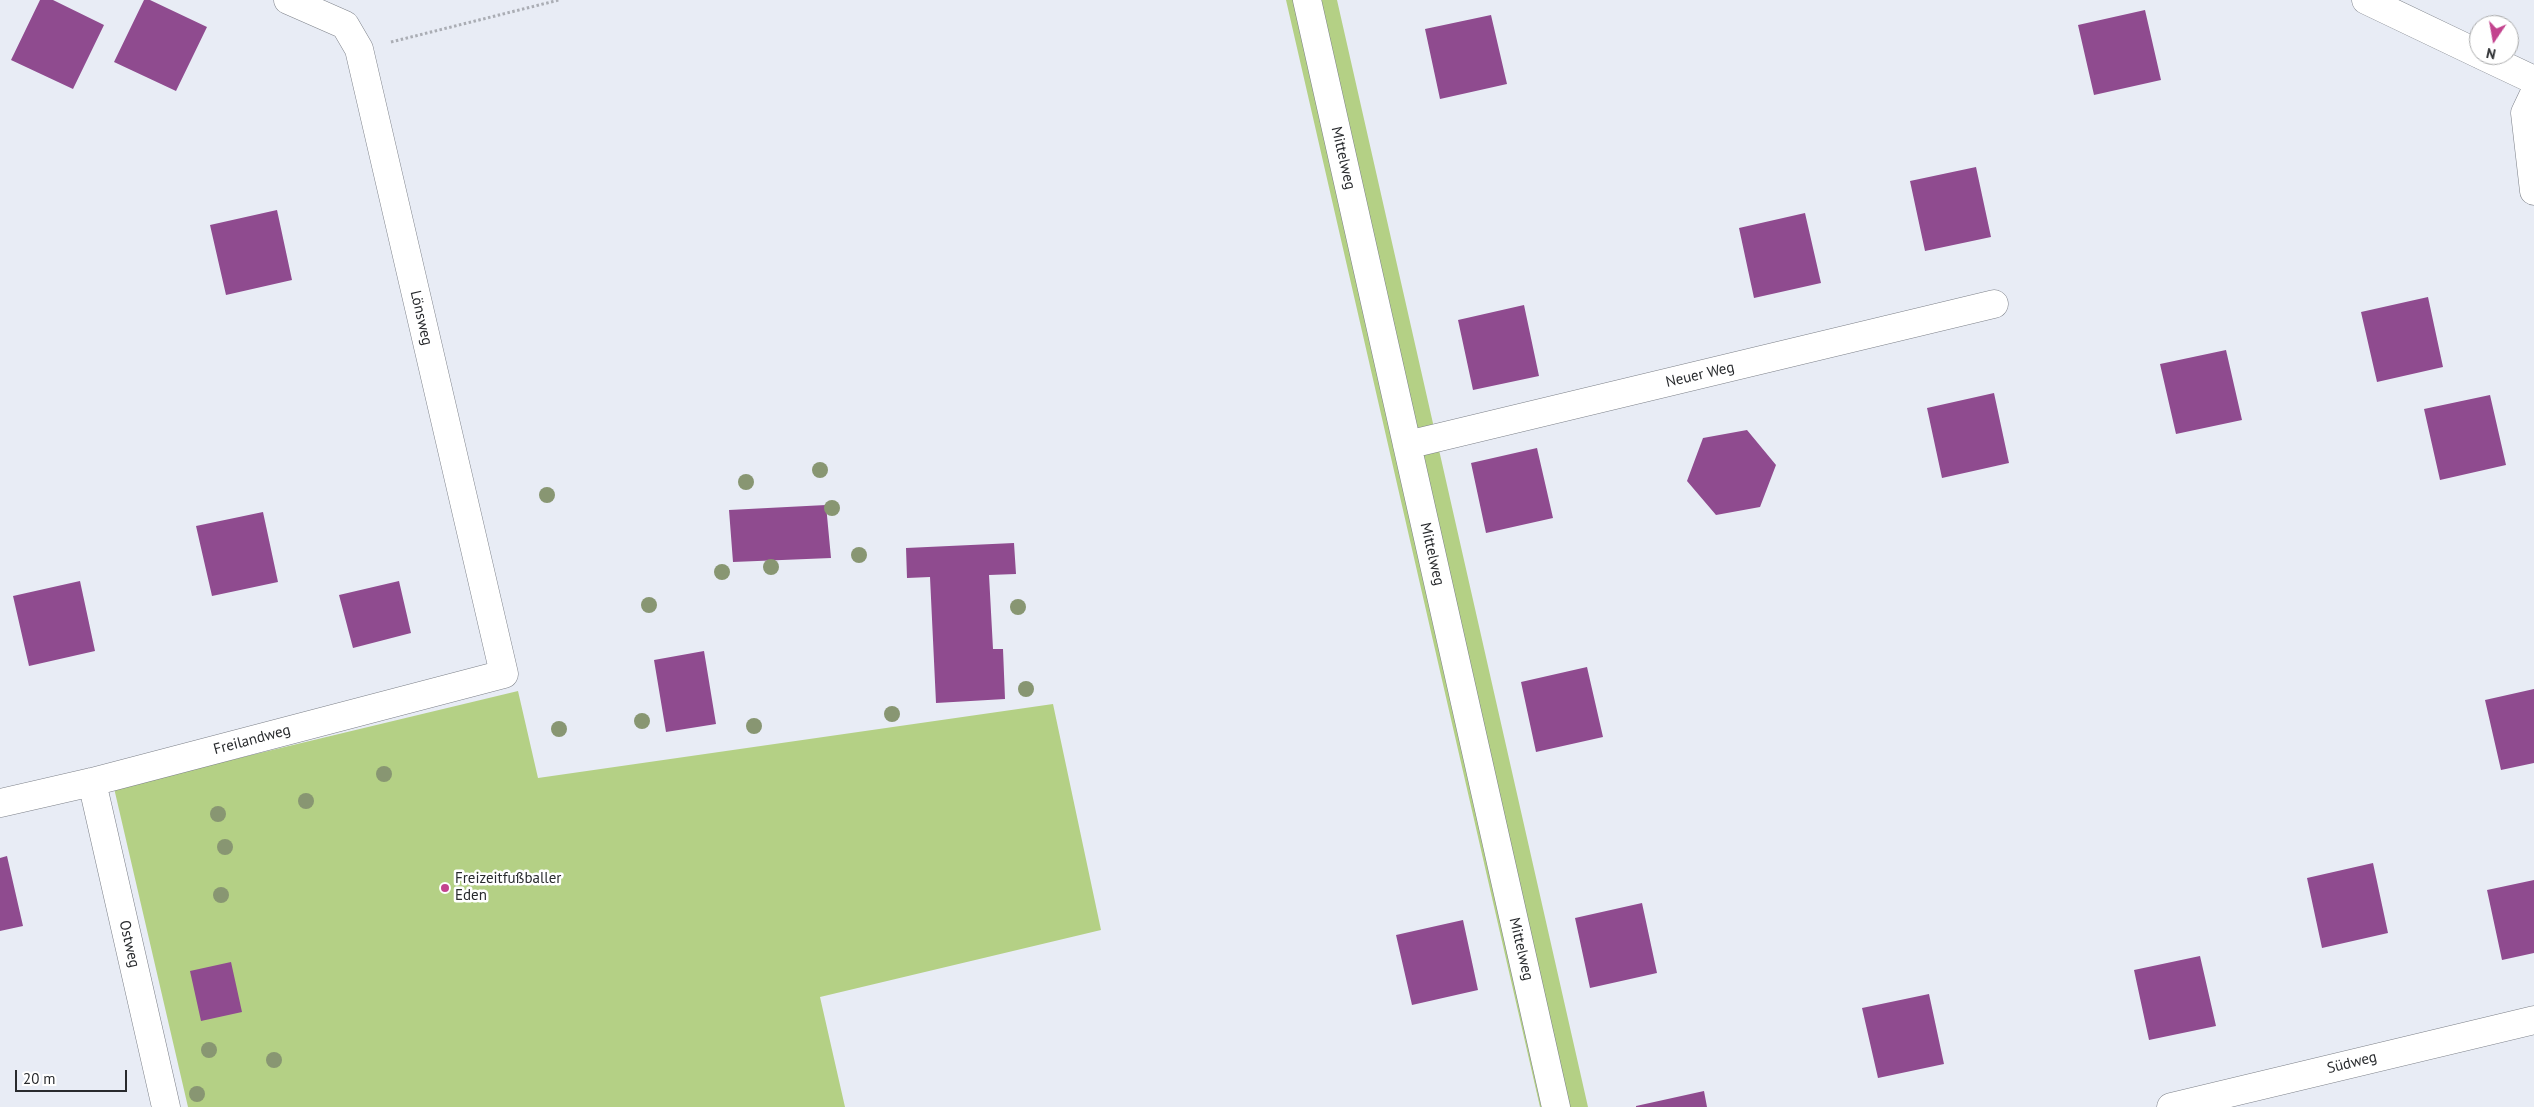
<!DOCTYPE html>
<html>
<head>
<meta charset="utf-8">
<style>
	body { margin:0 }
	#map { position:relative; width:2534px; height:1107px; overflow:hidden; background:#e8ecf5; font-family:"PT Sans",sans-serif }
	canvas { display:block }
	.north { position:absolute; left:2469px; top:15px; width:50px; height:50px; box-sizing:border-box; background:#fff; border:1px solid #a9aaab; border-radius:50%; rotate:192deg; font-size:14px; font-weight:700; line-height:20px; text-align:center; color:#282a2d }
	.north::after { content:''; display:block; margin:auto; width:18px; height:22px; background:#c3438e; clip-path:polygon(50% 0,100% 100%,50% 72%,0 100%) }
	.scale { position:absolute; left:15px; top:1070px; width:112px; height:22px; box-sizing:border-box; border:2px solid #282a2d; border-top:0; padding-left:6px; font-size:15px; line-height:18px; white-space:nowrap; color:#282a2d; -webkit-text-stroke:4px #fff; paint-order:stroke }
</style>
</head>
<body>
<div id="map">
<canvas width="2534" height="1107"></canvas>
<div class="north">N</div>
<div class="scale">20 m</div>
</div>
<script>
const c = document.querySelector('canvas').getContext('2d');
c.lineJoin = 'round';
function fill(path, color) {
  c.fillStyle = color;
  c.fill(path, 'evenodd');
}
function strokePath(path, color, width, dash) {
  c.strokeStyle = color;
  c.lineWidth = width;
  c.lineCap = dash ? 'butt' : 'round';
  c.setLineDash(dash || []);
  c.stroke(path);
}
function label(font, color, halo, rows, align = 'center') {
  c.font = font + ' "PT Sans",sans-serif';
  c.lineWidth = 5;
  c.setLineDash([]);
  c.textBaseline = 'middle';
  c.strokeStyle = halo;
  c.fillStyle = color;
  for (const [text, x, y, turn = 0] of rows) {
    c.save();
    c.translate(x, y);
    c.rotate((+turn || 0) * Math.PI / 180);
    c.textAlign = isNaN(turn) ? turn : align;
    if (halo) c.strokeText(text, 0, 0);
    c.fillText(text, 0, 0);
    c.restore();
  }
}
fill(new Path2D(`
	M 1286,0 L 1337,0 L 1588,1107 L 1540,1107 Z
	M 518,691 L 538,778 L 1053,704 L 1101,930 L 820,997 L 845,1107 L 188,1107 L 114,788 Z`), '#b4d085');
fill(new Path2D(`
	M 40,0 L 53,0 L 104,25 L 73,89 L 11,60 Z
	M 144,0 L 150,0 L 207,27 L 176,91 L 114,62 Z
	M 2145,10 L 2161,80 L 2094,95 L 2078,25 Z
	M 1491,15 L 1507,84 L 1440,99 L 1425,29 Z
	M 1976,167 L 1991,237 L 1925,251 L 1910,181 Z
	M 277,210 L 292,280 L 226,295 L 210,225 Z
	M 1805,213 L 1821,283 L 1754,298 L 1739,228 Z
	M 2428,297 L 2443,367 L 2377,382 L 2361,312 Z
	M 1524,305 L 1539,376 L 1473,390 L 1458,320 Z
	M 2226,350 L 2242,420 L 2176,434 L 2160,364 Z
	M 1994,393 L 2009,463 L 1942,478 L 1927,408 Z
	M 2490,395 L 2506,465 L 2440,480 L 2424,409 Z
	M 1747,430 L 1776,465 L 1760,507 L 1716,515 L 1687,481 L 1703,438 Z
	M 1537,448 L 1553,518 L 1486,533 L 1471,463 Z
	M 826,505 L 831,558 L 733,562 L 729,510 Z
	M 263,512 L 278,582 L 212,596 L 196,526 Z
	M 1014,543 L 1016,574 L 989,575 L 993,649 L 1003,649 L 1005,699 L 936,703 L 930,577 L 907,578 L 906,548 Z
	M 80,581 L 95,651 L 29,666 L 13,596 Z
	M 399,581 L 411,633 L 353,648 L 339,595 Z
	M 704,651 L 716,724 L 666,732 L 654,660 Z
	M 1587,667 L 1603,737 L 1536,752 L 1521,682 Z
	M 2534,689 L 2534,763 L 2501,770 L 2485,700 Z
	M 7,856 L 23,926 L 0,931 L 0,858 Z
	M 2373,863 L 2388,933 L 2322,948 L 2307,878 Z
	M 2534,880 L 2534,953 L 2502,960 L 2487,890 Z
	M 1642,903 L 1657,973 L 1590,988 L 1575,918 Z
	M 1463,920 L 1478,990 L 1412,1005 L 1396,935 Z
	M 2200,956 L 2216,1026 L 2149,1040 L 2134,970 Z
	M 231,962 L 242,1012 L 201,1021 L 190,971 Z
	M 1929,994 L 1944,1064 L 1878,1078 L 1862,1008 Z
	M 1704,1091 L 1707,1107 L 1636,1107 L 1636,1106 Z`), '#8f4b8f');
const street = new Path2D(`
	M 1307,0 L 1556,1107
	M 2366,0 L 2479,54
	M 2481,55 L 2534,80
	M 2534,94 L 2525,113 L 2534,191
	M 1407,445 L 1994,304
	M 92,782 L 166,1107
	M 0,803 L 92,782 L 504,674 L 359,49 L 345,25 L 288,0
	M 2171,1107 L 2534,1020`);
strokePath(street, '#7d8189', 29);
strokePath(new Path2D(`
	M 391,42 L 559,0`), '#aaadb4', 3, [2.5, 2.5]);
strokePath(street, '#fff', 28);
c.fillStyle = '#889672';
for (const [x, y] of [
	[820,470],
	[746,482],
	[547,495],
	[832,508],
	[859,555],
	[771,567],
	[722,572],
	[649,605],
	[1018,607],
	[1026,689],
	[892,714],
	[642,721],
	[754,726],
	[559,729],
	[384,774],
	[306,801],
	[218,814],
	[225,847],
	[221,895],
	[209,1050],
	[274,1060],
	[197,1094]
]) {
  c.beginPath();
  c.arc(x, y, 8, 0, 2 * Math.PI);
  c.fill();
}
for (const [x, y, r, color] of [
	[445,888,5,"#c3438e"]
]) {
  const dot = new Path2D();
  dot.arc(x, y, r, 0, 2 * Math.PI);
  c.fillStyle = color;
  c.fill(dot);
  strokePath(dot, '#fff', 2);
}
label('15px', '#282a2d', '#fff', [
	["Mittelweg",1343,158,77],
	["Lönsweg",421,318,77],
	["Neuer Weg",1700,375,-13],
	["Mittelweg",1432,554,77],
	["Freilandweg",252,740,-15],
	["Ostweg",129,944,77],
	["Mittelweg",1521,949,77],
	["Südweg",2352,1063,-14]
]);
label('15px', '#282a2d', '#fff', [
	["Freizeitfußballer",455,879],
	["Eden",455,896]
], 'left');
</script>
</body>
</html>
